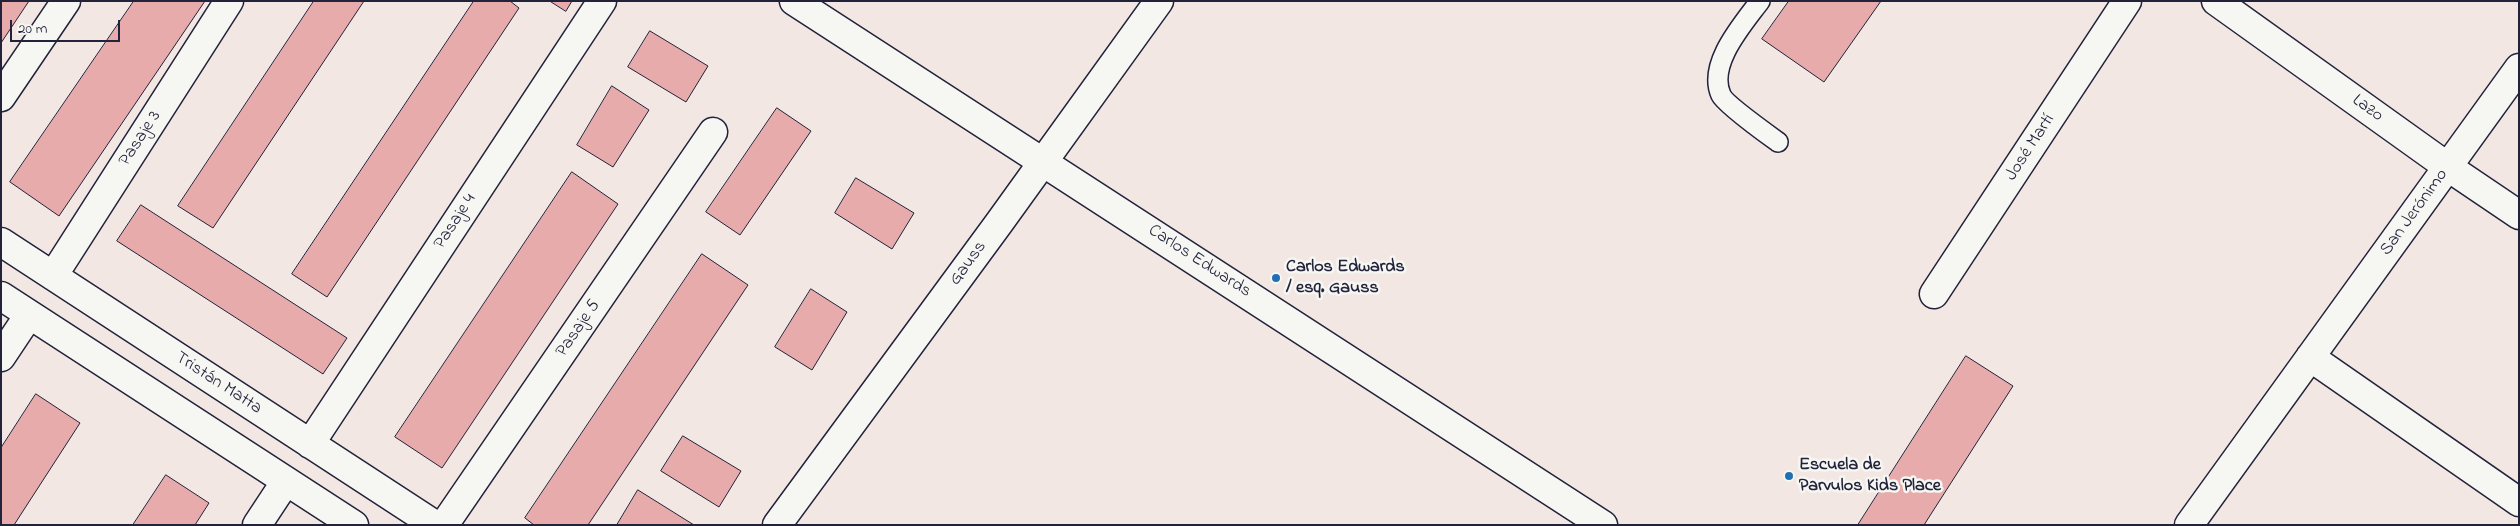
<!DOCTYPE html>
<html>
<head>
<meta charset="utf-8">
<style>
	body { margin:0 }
	#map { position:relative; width:2520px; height:526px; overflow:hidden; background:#f3e7e4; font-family:"Indie Flower",sans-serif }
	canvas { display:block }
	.frame { position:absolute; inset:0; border:2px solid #22223b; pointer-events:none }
	.scale { position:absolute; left:10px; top:20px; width:110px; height:22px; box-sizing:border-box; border:2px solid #22223b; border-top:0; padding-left:6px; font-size:15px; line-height:18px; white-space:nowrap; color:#22223b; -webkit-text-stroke:4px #f6f6f2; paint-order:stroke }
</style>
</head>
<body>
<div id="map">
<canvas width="2520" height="526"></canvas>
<div class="frame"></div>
<div class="scale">20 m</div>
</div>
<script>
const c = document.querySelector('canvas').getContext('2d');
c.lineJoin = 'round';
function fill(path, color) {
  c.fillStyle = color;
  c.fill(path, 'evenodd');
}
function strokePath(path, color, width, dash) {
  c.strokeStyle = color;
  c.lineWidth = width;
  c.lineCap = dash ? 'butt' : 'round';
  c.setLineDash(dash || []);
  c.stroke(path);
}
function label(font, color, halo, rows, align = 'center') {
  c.font = font + ' "Indie Flower",sans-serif';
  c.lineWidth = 5;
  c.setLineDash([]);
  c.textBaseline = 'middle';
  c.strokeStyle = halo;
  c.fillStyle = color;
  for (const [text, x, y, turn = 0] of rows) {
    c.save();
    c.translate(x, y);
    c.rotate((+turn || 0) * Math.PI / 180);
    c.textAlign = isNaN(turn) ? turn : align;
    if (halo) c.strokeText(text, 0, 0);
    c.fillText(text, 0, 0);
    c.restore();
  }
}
const building = new Path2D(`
	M 1,1 L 29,1 L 1,43 Z
	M 134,1 L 205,1 L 59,216 L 10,182 Z
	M 314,1 L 364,1 L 213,228 L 178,206 Z
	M 474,1 L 510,1 L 519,8 L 327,297 L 292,274 Z
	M 550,1 L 572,1 L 566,11 Z
	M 1789,1 L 1881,1 L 1824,82 L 1762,39 Z
	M 650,31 L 708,66 L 686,102 L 628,67 Z
	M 612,86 L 649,110 L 613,167 L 577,145 Z
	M 777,108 L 811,131 L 740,235 L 706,212 Z
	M 572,172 L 618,204 L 442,468 L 395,437 Z
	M 856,178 L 914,213 L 892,249 L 835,213 Z
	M 141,205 L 347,338 L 323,374 L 117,241 Z
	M 702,254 L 748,285 L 588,525 L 534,525 L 525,518 Z
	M 811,289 L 847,312 L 812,370 L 775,347 Z
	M 1966,356 L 2013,386 L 1924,525 L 1858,525 Z
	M 36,394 L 80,423 L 14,525 L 1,525 L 1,448 Z
	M 683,436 L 741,471 L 719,507 L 661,471 Z
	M 166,475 L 209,503 L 195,525 L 133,525 Z
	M 638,490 L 694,525 L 617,525 Z`);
fill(building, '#e6abaa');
strokePath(building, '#22223b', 1);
const service = new Path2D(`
	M 1760,1 C 1743,24 1707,64 1721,95 C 1725,104 1767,134 1778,142`);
const minor = new Path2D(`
	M 794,1 L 1603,525
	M 2216,1 L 2448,167 L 2519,215
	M 1,97 L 66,1
	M 1,242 L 435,525
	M 53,276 L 229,1
	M 1934,294 L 2127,1
	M 1,296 L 354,525
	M 1,357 L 29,315
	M 2310,357 L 2519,502
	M 310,444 L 602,1
	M 257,525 L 286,481
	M 444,525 L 713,132
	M 2189,525 L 2519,68`);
const tertiary = new Path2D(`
	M 777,525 L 999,223 L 1159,1`);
strokePath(service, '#22223b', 22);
strokePath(minor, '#22223b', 31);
strokePath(tertiary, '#22223b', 31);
strokePath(service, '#f6f6f2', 19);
strokePath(minor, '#f6f6f2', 28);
strokePath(tertiary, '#f6f6f2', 28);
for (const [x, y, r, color] of [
	[1276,278,5,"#1f6fb2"],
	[1789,476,5,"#1f6fb2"]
]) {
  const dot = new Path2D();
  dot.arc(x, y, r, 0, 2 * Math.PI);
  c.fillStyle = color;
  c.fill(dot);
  strokePath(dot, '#f6f6f2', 2);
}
label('18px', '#22223b', '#f6f6f2', [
	["Lazo",2367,109,36],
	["Pasaje 3",141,139,-57],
	["José Martí",2031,148,-57],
	["San Jerónimo",2415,213,-54],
	["Pasaje 4",456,222,-57],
	["Carlos Edwards",1199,262,33],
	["Gauss",969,264,-54],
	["Pasaje 5",579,329,-56],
	["Tristán Matta",218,384,33]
]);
label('bold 18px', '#22223b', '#f6f6f2', [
	["Carlos Edwards",1286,268],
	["/ esq. Gauss",1286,289],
	["Escuela de",1799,466],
	["Parvulos Kids Place",1799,487]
], 'left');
</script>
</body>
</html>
